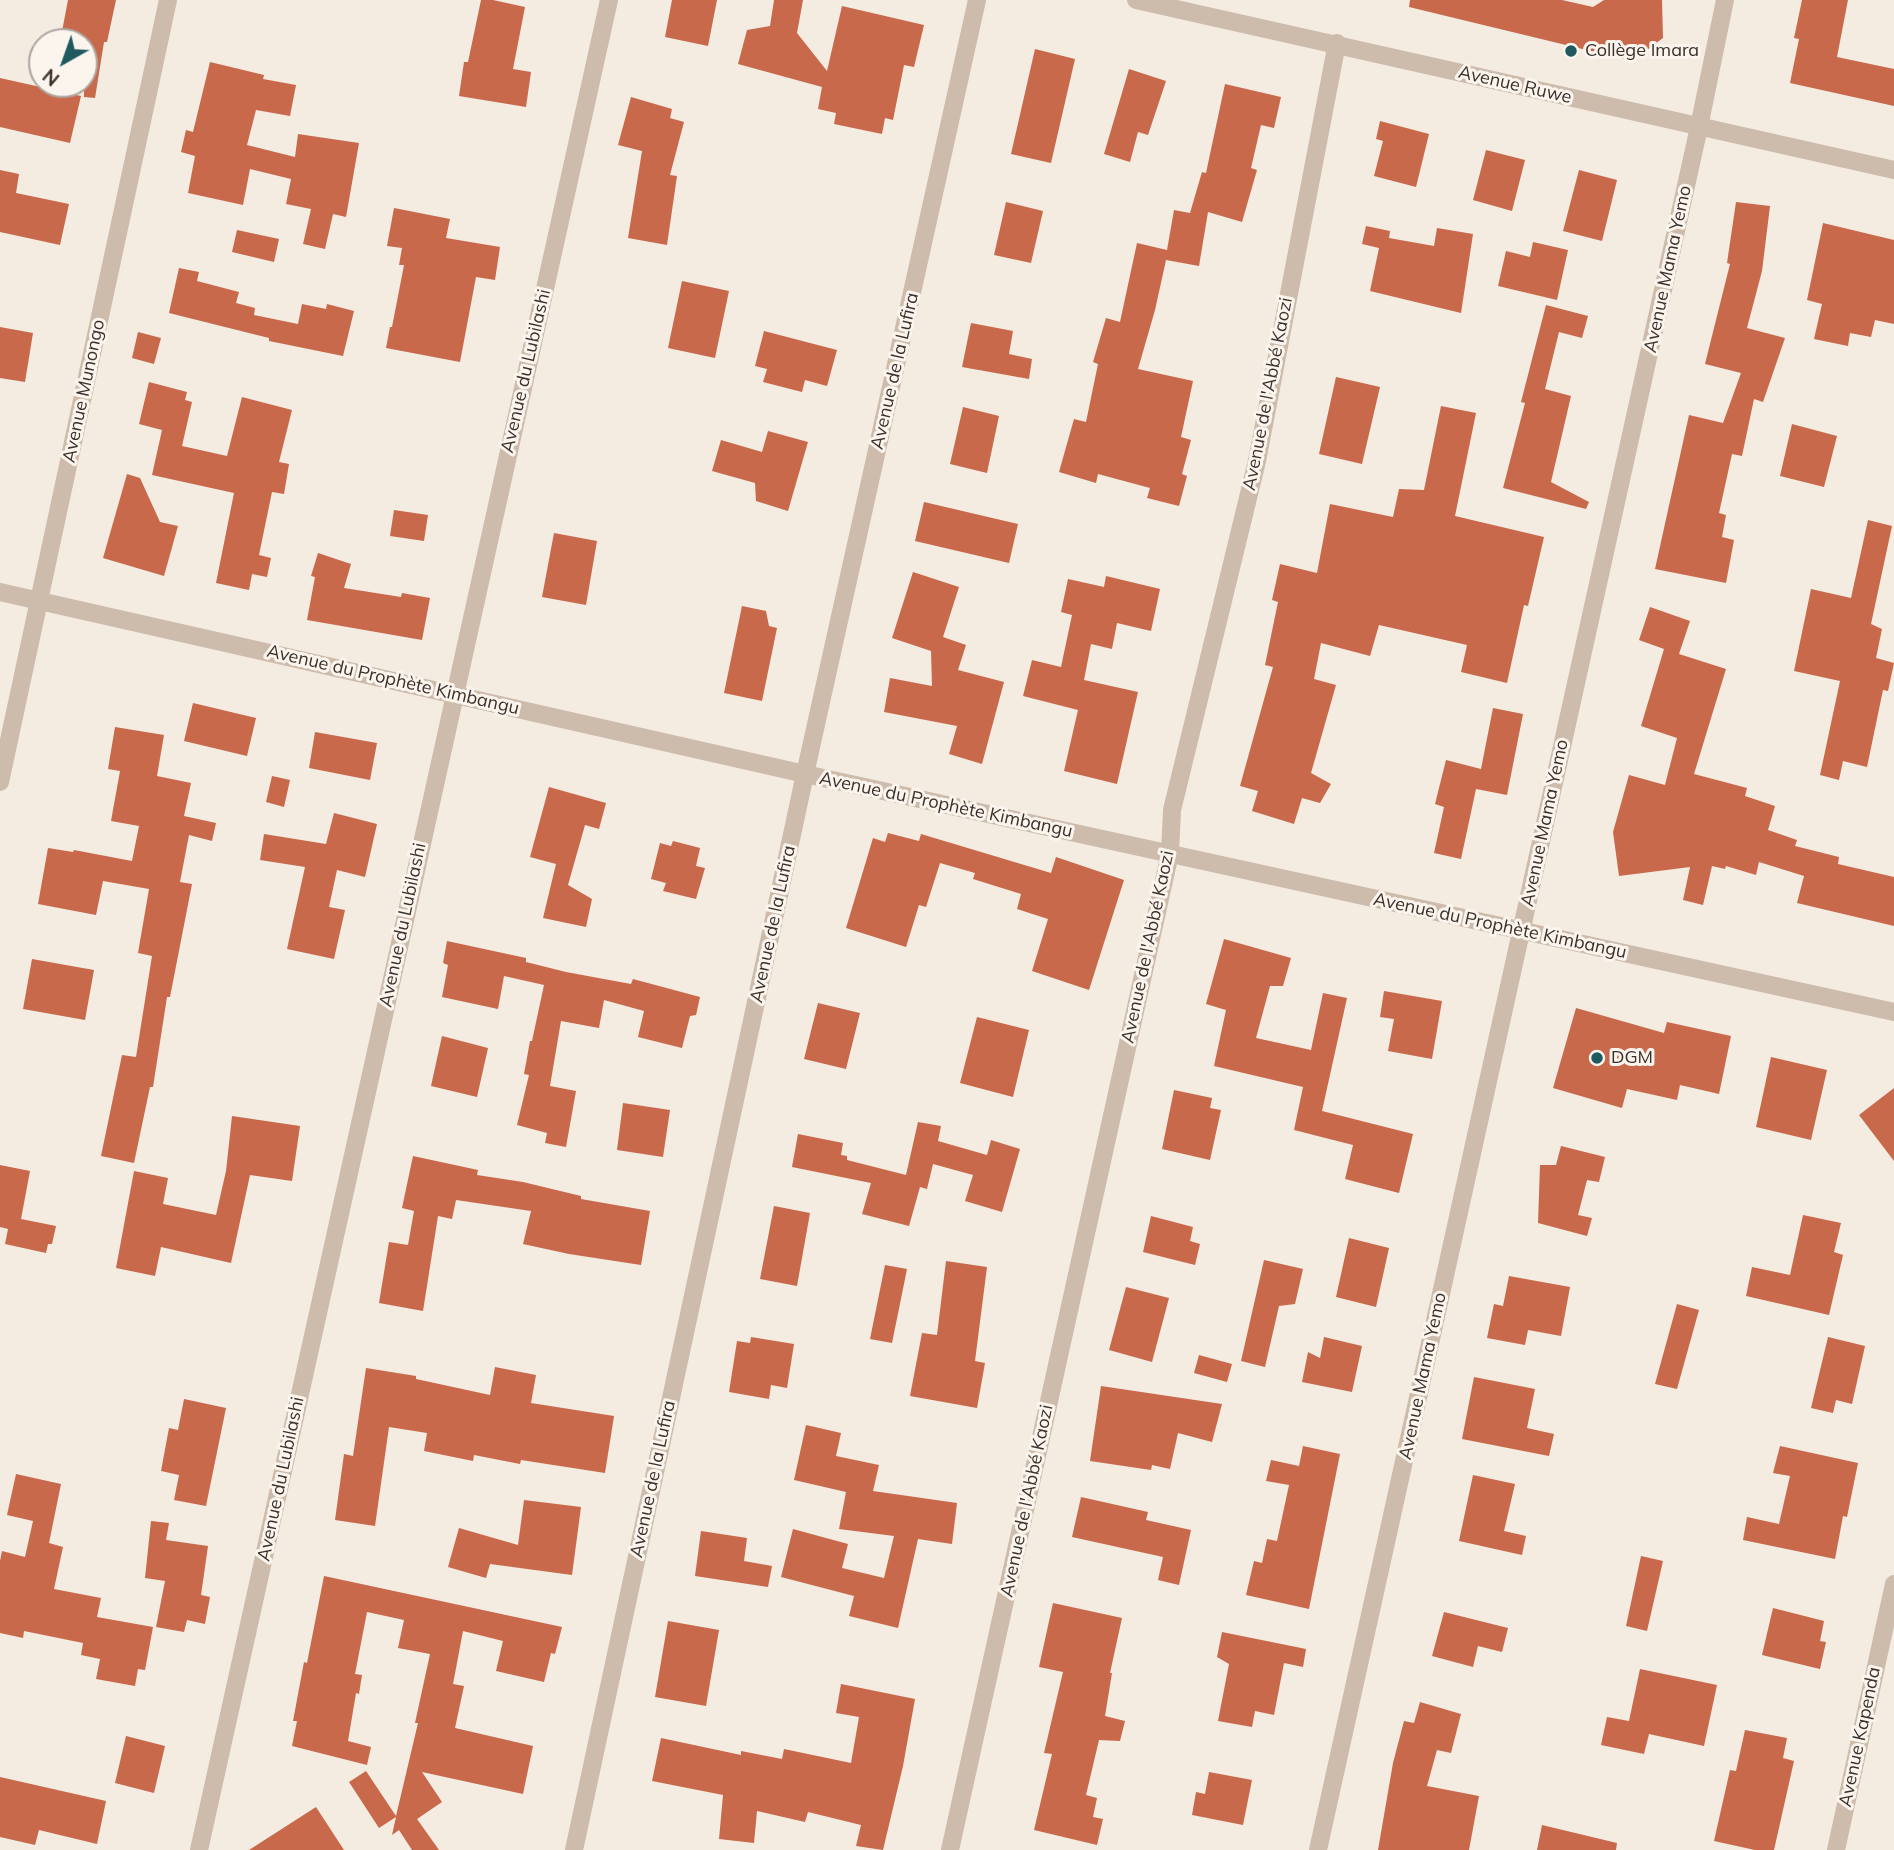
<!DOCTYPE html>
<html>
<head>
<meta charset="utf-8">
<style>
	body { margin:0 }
	#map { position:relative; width:1894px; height:1850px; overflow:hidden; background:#f4ebe1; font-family:Mulish,sans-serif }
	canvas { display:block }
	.north { position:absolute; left:28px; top:28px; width:70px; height:70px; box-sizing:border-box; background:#fbf5ee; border:2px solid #aea6a0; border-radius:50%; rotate:220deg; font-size:19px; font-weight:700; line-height:28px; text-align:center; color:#3b302b }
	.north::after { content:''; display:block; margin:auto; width:24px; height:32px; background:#1f5a5e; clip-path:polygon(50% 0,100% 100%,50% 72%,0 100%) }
</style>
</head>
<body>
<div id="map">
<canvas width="1894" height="1850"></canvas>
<div class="north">N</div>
</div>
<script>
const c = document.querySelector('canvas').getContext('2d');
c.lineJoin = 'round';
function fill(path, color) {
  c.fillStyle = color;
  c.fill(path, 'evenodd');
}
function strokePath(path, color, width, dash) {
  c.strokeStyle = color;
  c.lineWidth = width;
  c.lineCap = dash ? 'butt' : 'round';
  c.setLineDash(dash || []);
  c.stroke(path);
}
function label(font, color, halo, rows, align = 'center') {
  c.font = font + ' Mulish,sans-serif';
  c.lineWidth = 6;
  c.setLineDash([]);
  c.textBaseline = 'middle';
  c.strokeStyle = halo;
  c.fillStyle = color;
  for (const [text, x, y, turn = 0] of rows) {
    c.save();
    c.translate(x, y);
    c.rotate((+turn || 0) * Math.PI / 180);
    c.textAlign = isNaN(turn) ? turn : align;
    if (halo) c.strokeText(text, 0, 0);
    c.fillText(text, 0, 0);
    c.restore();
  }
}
fill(new Path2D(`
	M 68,0 L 116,0 L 107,42 L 104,42 L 95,98 L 84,97 L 84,42 L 60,42 Z
	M 481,0 L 493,0 L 525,7 L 513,69 L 531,72 L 526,107 L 459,96 L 464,62 L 468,62 Z
	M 672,0 L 717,0 L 708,46 L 665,37 Z
	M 774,0 L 803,0 L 797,33 L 827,71 L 842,6 L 924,25 L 914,67 L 904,65 L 893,120 L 885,118 L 882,134 L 834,124 L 836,113 L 818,109 L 822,87 L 738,64 L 747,30 L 770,26 Z
	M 1410,0 L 1562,0 L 1593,7 L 1604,0 L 1662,0 L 1663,38 L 1632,61 L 1409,7 Z
	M 1802,0 L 1848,0 L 1837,57 L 1894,69 L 1894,106 L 1790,83 L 1799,39 L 1794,38 Z
	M 1035,49 L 1075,59 L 1051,163 L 1011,154 Z
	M 210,62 L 264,75 L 263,79 L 296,85 L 290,116 L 256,110 L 247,145 L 295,157 L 298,134 L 359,143 L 346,217 L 333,214 L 325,249 L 303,244 L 311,209 L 286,204 L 291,179 L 250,169 L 243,205 L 188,193 L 195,156 L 181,152 L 186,130 L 193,132 Z
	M 1129,69 L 1166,81 L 1148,135 L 1138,132 L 1130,162 L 1104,154 Z
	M 0,78 L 81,96 L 70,143 L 0,127 Z
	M 1225,84 L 1281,97 L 1274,128 L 1261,125 L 1251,168 L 1257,170 L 1242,222 L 1208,212 L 1199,266 L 1166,260 L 1155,310 L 1138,369 L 1193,381 L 1181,437 L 1191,440 L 1182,474 L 1187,476 L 1179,506 L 1147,498 L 1150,488 L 1098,474 L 1096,483 L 1059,472 L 1074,419 L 1086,422 L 1098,364 L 1093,362 L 1106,318 L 1120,322 L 1137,243 L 1167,250 L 1174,210 L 1190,213 L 1202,172 L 1206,173 Z
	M 631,97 L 672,109 L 670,118 L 684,122 L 670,175 L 677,176 L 667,245 L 628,238 L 642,151 L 618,145 Z
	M 1380,121 L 1429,134 L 1416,187 L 1374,176 L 1383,141 L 1376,139 Z
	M 1486,150 L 1525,160 L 1512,211 L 1473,200 Z
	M 0,170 L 19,174 L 16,193 L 69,204 L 60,245 L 0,232 Z
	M 1579,170 L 1617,180 L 1602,241 L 1563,231 Z
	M 1006,202 L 1043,211 L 1031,263 L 994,255 Z
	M 1736,202 L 1770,206 L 1762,271 L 1747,328 L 1785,338 L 1763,402 L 1754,399 L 1742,456 L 1732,454 L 1719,513 L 1726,515 L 1722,537 L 1734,540 L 1726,583 L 1655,569 L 1689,415 L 1723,423 L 1741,373 L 1705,364 L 1730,264 L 1727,263 Z
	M 394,208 L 450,219 L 446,238 L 500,247 L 495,280 L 476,277 L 460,362 L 386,348 L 390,327 L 392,327 L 404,265 L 399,265 L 402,248 L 387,246 Z
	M 1823,223 L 1894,240 L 1894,324 L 1875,320 L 1871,337 L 1850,333 L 1848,346 L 1814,339 L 1822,304 L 1807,300 Z
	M 1366,226 L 1390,231 L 1389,238 L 1434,246 L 1437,228 L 1473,234 L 1461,313 L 1370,291 L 1379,248 L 1362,244 Z
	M 237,230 L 279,239 L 274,262 L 232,252 Z
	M 1533,242 L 1568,250 L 1557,300 L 1498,286 L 1506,251 L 1530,257 Z
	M 179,268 L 199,272 L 197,281 L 239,292 L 236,303 L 255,308 L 254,315 L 298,324 L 302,304 L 326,309 L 327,304 L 354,311 L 343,356 L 269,341 L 269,338 L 169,313 Z
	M 682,281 L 729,291 L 715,358 L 668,348 Z
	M 1546,305 L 1588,316 L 1582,338 L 1559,332 L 1545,389 L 1571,396 L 1551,482 L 1589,502 L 1586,509 L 1503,488 L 1525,403 L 1521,402 Z
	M 971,323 L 1013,331 L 1009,354 L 1032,359 L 1029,379 L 962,367 Z
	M 0,327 L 33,333 L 25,382 L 0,378 Z
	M 764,331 L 837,350 L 827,386 L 805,380 L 802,392 L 763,382 L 767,369 L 755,366 Z
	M 138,332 L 161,338 L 154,364 L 132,358 Z
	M 1336,377 L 1380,387 L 1362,464 L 1319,454 Z
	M 149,382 L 187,392 L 185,400 L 192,402 L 182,446 L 227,456 L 242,397 L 292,410 L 279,462 L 289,464 L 284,494 L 272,492 L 259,555 L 271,558 L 267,577 L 252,574 L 249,590 L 216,583 L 234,493 L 152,475 L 162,430 L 139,424 Z
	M 1441,406 L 1476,413 L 1455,516 L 1544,537 L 1528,606 L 1524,605 L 1507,683 L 1461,672 L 1467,645 L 1379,625 L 1370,656 L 1321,643 L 1314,679 L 1336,685 L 1311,773 L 1331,784 L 1320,803 L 1302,798 L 1294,824 L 1252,811 L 1258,791 L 1240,786 L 1273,667 L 1265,665 L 1278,602 L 1272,600 L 1280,564 L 1317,573 L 1330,504 L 1393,517 L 1399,489 L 1424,490 Z
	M 963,407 L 999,416 L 987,473 L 950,464 Z
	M 1792,424 L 1837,436 L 1824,487 L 1780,476 Z
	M 768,431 L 808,442 L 788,511 L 756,501 L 755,483 L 712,471 L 721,440 L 762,452 Z
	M 127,474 L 140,478 L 160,522 L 178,526 L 164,576 L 103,558 Z
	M 924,502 L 1018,524 L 1009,563 L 915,541 Z
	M 394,510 L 428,515 L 424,541 L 390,536 Z
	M 1868,520 L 1892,526 L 1871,624 L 1882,629 L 1876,658 L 1894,663 L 1888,691 L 1883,690 L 1867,767 L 1843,761 L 1839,780 L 1820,775 L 1840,681 L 1794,671 L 1811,589 L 1851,598 Z
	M 554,533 L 597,541 L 586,605 L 542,597 Z
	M 318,553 L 351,564 L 344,588 L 401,597 L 402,593 L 430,598 L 422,640 L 307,620 L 315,577 L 311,576 Z
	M 913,572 L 959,587 L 943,637 L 966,645 L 958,670 L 1004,682 L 982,764 L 949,754 L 957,726 L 884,712 L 890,678 L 932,686 L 931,651 L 892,638 Z
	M 1106,576 L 1160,589 L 1151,631 L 1117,623 L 1112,649 L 1091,644 L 1084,680 L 1138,692 L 1117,784 L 1064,771 L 1078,710 L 1023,696 L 1032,660 L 1061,667 L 1072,615 L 1061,612 L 1068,579 L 1104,587 Z
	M 742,606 L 766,611 L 769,626 L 777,628 L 762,701 L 724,693 Z
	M 1650,607 L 1690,621 L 1679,654 L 1726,669 L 1694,774 L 1747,788 L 1745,796 L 1775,806 L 1768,830 L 1797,840 L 1795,846 L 1839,857 L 1838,864 L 1894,877 L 1894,926 L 1797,903 L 1804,876 L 1759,862 L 1756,875 L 1726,866 L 1725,869 L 1712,866 L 1703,905 L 1683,900 L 1690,867 L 1619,876 L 1613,832 L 1629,775 L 1665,785 L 1677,738 L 1641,726 L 1664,649 L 1639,640 Z
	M 193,703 L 256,718 L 247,756 L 184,741 Z
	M 1493,708 L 1523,714 L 1507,795 L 1476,789 L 1461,859 L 1434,853 L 1444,807 L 1435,804 L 1446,760 L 1481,769 Z
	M 115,727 L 164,735 L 157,776 L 191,783 L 184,816 L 216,823 L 212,841 L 189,835 L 180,882 L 192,884 L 170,997 L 167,997 L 153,1087 L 150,1087 L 134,1163 L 101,1156 L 122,1055 L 136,1057 L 152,956 L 138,953 L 149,889 L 103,881 L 96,915 L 38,904 L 48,848 L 73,852 L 74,850 L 132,861 L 139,826 L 111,821 L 120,771 L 108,769 Z
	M 315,732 L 377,743 L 370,780 L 309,768 Z
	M 272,776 L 290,780 L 284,807 L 266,802 Z
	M 549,787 L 606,803 L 599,829 L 585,825 L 568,885 L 592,899 L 586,927 L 543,918 L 556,864 L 530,857 Z
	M 334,813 L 377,824 L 365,877 L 337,870 L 329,907 L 345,910 L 334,959 L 287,949 L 305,867 L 260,860 L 264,834 L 326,844 Z
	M 888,833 L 919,841 L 921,834 L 1051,873 L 1056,857 L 1124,880 L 1089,990 L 1032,971 L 1048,919 L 1017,909 L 1021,894 L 973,879 L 975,873 L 940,863 L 926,907 L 919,905 L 906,947 L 846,928 L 873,838 L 885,842 Z
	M 673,841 L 700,848 L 696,866 L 705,868 L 696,899 L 663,891 L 666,883 L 651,879 L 660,843 L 671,846 Z
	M 1224,939 L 1291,958 L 1283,986 L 1270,986 L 1256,1038 L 1311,1050 L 1323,993 L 1347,998 L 1322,1111 L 1413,1134 L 1399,1193 L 1345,1179 L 1353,1145 L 1294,1130 L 1303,1087 L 1214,1066 L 1226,1010 L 1206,1004 Z
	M 447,941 L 526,958 L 526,962 L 566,972 L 631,984 L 633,979 L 700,997 L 696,1015 L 690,1016 L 682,1048 L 638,1037 L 644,1011 L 604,1000 L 599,1028 L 561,1021 L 550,1086 L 576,1091 L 566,1147 L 545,1143 L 547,1133 L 517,1125 L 529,1075 L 524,1074 L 530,1041 L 532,1041 L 544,985 L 504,976 L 498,1009 L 442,997 L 448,965 L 443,963 Z
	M 32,959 L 94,970 L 85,1020 L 23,1009 Z
	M 1384,991 L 1442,1001 L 1432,1059 L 1388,1051 L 1394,1019 L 1380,1017 Z
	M 818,1003 L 860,1013 L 846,1069 L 804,1059 Z
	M 1576,1008 L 1664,1033 L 1667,1022 L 1731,1036 L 1719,1094 L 1680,1085 L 1677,1100 L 1627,1089 L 1622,1108 L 1553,1088 Z
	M 977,1017 L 1029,1030 L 1013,1097 L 960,1083 Z
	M 442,1036 L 488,1048 L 477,1097 L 431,1086 Z
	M 1771,1057 L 1827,1070 L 1811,1140 L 1756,1127 Z
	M 1894,1088 L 1894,1161 L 1859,1115 Z
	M 1174,1090 L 1212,1098 L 1210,1108 L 1221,1110 L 1210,1160 L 1162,1149 Z
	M 623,1103 L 670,1110 L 663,1157 L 617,1150 Z
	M 232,1116 L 300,1126 L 292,1181 L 250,1175 L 231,1263 L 161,1247 L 155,1276 L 116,1268 L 134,1171 L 168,1178 L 163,1204 L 216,1215 L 226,1171 Z
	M 918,1122 L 941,1126 L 938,1141 L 987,1155 L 991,1140 L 1020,1149 L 1002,1212 L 965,1201 L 973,1175 L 933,1164 L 927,1189 L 920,1187 L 909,1226 L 862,1214 L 871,1183 L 792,1167 L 798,1134 L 843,1143 L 841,1155 L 847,1156 L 847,1160 L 906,1175 Z
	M 1561,1146 L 1605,1157 L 1599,1182 L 1587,1180 L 1578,1215 L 1592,1218 L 1587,1236 L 1538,1223 L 1540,1165 L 1556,1165 Z
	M 413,1156 L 478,1170 L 477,1175 L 523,1182 L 581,1196 L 581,1199 L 650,1211 L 641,1265 L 569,1254 L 523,1244 L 531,1211 L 456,1200 L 452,1219 L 438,1216 L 423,1311 L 379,1303 L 389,1242 L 408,1245 L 414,1211 L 402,1208 Z
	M 0,1165 L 30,1171 L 21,1219 L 56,1226 L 52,1244 L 48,1244 L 46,1253 L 5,1244 L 8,1229 L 0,1227 Z
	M 774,1206 L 810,1213 L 797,1286 L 760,1279 Z
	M 1803,1215 L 1841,1223 L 1834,1252 L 1843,1255 L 1829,1315 L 1746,1296 L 1752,1267 L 1790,1275 Z
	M 1151,1216 L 1193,1227 L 1190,1241 L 1200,1244 L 1195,1265 L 1143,1252 Z
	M 1349,1238 L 1389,1248 L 1376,1307 L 1336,1297 Z
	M 1264,1260 L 1303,1269 L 1295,1304 L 1279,1306 L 1265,1367 L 1241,1361 Z
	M 946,1261 L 987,1267 L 975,1361 L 985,1363 L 977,1408 L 910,1396 L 922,1333 L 937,1335 Z
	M 885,1265 L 907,1269 L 892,1343 L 870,1339 Z
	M 1509,1276 L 1570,1287 L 1561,1336 L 1528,1330 L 1525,1345 L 1487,1338 L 1494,1304 L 1503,1306 Z
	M 1126,1287 L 1169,1298 L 1152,1362 L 1109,1350 Z
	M 1677,1304 L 1699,1310 L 1677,1389 L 1655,1384 Z
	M 751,1337 L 794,1344 L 787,1388 L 771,1385 L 769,1399 L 729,1392 L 737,1341 L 750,1343 Z
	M 1324,1337 L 1362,1346 L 1352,1392 L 1302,1382 L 1308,1352 L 1320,1358 Z
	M 1828,1337 L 1865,1346 L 1852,1404 L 1836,1400 L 1833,1413 L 1811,1408 Z
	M 1199,1355 L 1232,1364 L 1227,1382 L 1194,1373 Z
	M 495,1367 L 536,1375 L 531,1403 L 614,1416 L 605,1473 L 521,1460 L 520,1464 L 474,1455 L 473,1461 L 424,1451 L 427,1433 L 389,1427 L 375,1526 L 335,1520 L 344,1454 L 353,1456 L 366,1368 L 416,1376 L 416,1379 L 490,1395 Z
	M 1474,1377 L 1535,1389 L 1527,1428 L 1554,1434 L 1549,1456 L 1462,1439 Z
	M 1101,1386 L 1222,1404 L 1212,1442 L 1178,1433 L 1170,1469 L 1152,1465 L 1151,1470 L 1090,1461 Z
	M 184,1399 L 226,1408 L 206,1506 L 174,1500 L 179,1475 L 161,1471 L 169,1428 L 178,1430 Z
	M 806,1425 L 841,1433 L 836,1456 L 879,1465 L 873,1491 L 957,1503 L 952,1544 L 918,1539 L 898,1628 L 849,1616 L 854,1596 L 781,1577 L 793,1529 L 848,1544 L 842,1568 L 884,1578 L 894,1536 L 839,1529 L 846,1492 L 794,1480 Z
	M 1303,1446 L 1340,1454 L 1309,1609 L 1246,1595 L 1254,1561 L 1262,1563 L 1267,1539 L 1277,1541 L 1289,1485 L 1266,1481 L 1271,1460 L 1299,1466 Z
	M 1780,1446 L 1858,1463 L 1847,1517 L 1843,1516 L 1835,1559 L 1743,1540 L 1747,1517 L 1779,1524 L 1790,1476 L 1773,1473 Z
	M 16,1474 L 61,1484 L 49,1543 L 63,1547 L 54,1589 L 101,1598 L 97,1617 L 153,1627 L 145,1670 L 138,1669 L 135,1686 L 96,1679 L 100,1659 L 81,1655 L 83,1643 L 24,1631 L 23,1638 L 0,1633 L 0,1561 L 2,1551 L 25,1557 L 33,1521 L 7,1515 Z
	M 1473,1475 L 1515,1484 L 1504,1531 L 1526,1536 L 1522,1555 L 1459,1541 Z
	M 1081,1497 L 1148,1512 L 1146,1520 L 1191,1530 L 1179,1585 L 1158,1580 L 1163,1557 L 1072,1537 Z
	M 524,1500 L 581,1507 L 572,1575 L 490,1564 L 486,1578 L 448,1567 L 459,1528 L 518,1545 Z
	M 151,1521 L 169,1523 L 166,1540 L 208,1546 L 201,1595 L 210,1597 L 205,1624 L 187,1620 L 184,1632 L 156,1627 L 165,1581 L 145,1578 Z
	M 701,1531 L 747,1538 L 744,1561 L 772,1566 L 768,1587 L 695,1576 Z
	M 1641,1556 L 1663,1561 L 1647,1631 L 1626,1626 Z
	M 324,1576 L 562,1627 L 555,1654 L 551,1653 L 544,1682 L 496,1671 L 503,1641 L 463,1631 L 453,1684 L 464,1686 L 455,1728 L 533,1746 L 523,1794 L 422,1772 L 442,1802 L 417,1819 L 439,1850 L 412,1850 L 399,1830 L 392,1835 L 396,1817 L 379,1828 L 349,1782 L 366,1771 L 396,1816 L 418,1723 L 415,1723 L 430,1654 L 398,1648 L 404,1620 L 367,1612 L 355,1674 L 362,1675 L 359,1694 L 356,1693 L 348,1741 L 371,1747 L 367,1765 L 292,1746 L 297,1721 L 293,1721 L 304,1662 L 307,1663 Z
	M 1053,1603 L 1122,1618 L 1110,1673 L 1112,1673 L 1105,1716 L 1125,1721 L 1120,1741 L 1099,1740 L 1086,1795 L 1097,1798 L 1093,1817 L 1103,1819 L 1097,1845 L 1034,1830 L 1052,1754 L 1044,1753 L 1063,1672 L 1039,1667 Z
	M 1773,1608 L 1824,1621 L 1820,1641 L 1826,1642 L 1820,1669 L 1762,1655 Z
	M 1444,1612 L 1508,1628 L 1502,1652 L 1478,1646 L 1473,1667 L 1432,1656 Z
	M 668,1621 L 719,1630 L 706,1706 L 655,1697 Z
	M 1222,1632 L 1306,1649 L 1303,1667 L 1284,1663 L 1274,1715 L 1255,1711 L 1252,1727 L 1218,1721 L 1229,1664 L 1217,1657 Z
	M 1640,1669 L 1717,1685 L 1704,1746 L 1649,1734 L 1644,1754 L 1601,1745 L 1607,1717 L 1629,1721 Z
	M 841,1684 L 915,1699 L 903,1766 L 883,1850 L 856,1846 L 861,1825 L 808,1812 L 805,1822 L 757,1811 L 754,1843 L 719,1839 L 723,1795 L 652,1781 L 661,1738 L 741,1755 L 741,1751 L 782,1759 L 784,1749 L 851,1763 L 859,1717 L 836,1713 Z
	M 1420,1702 L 1461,1714 L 1451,1753 L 1437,1750 L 1427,1786 L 1479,1796 L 1469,1850 L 1378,1850 L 1393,1763 L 1404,1721 L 1414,1723 Z
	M 1745,1730 L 1787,1738 L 1783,1758 L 1794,1761 L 1774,1850 L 1755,1850 L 1714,1841 L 1730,1770 L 1736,1771 Z
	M 126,1736 L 165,1746 L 154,1793 L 115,1783 Z
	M 1209,1772 L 1252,1780 L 1243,1825 L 1192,1815 L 1196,1792 L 1205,1794 Z
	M 0,1777 L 106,1801 L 97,1844 L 39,1830 L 35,1845 L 0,1837 Z
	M 316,1807 L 344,1850 L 249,1850 Z
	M 1542,1825 L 1617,1843 L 1616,1850 L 1537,1850 Z`), '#c8694b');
strokePath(new Path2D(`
	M 1136,0 L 1894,170
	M 0,592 L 805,774 L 1894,1012
	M 0,782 L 168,0
	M 199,1850 L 609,0
	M 574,1850 L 805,774 L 977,0
	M 950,1850 L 1170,853 L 1172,810 L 1257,461 L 1337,43
	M 1318,1850 L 1699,127 L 1725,0
	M 1836,1850 L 1894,1584`), '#cdbbac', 18);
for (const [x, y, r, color] of [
	[1571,51,7,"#1f5a5e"],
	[1597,1058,7,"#1f5a5e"]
]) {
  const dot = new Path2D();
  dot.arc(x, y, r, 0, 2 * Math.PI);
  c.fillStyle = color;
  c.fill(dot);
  strokePath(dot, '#fbf5ee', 2.5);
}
label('18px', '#3b302b', '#fbf5ee', [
	["Collège Imara",1585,51],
	["DGM",1611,1058]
], 'left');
label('18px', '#3b302b', '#fbf5ee', [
	["Avenue Ruwe",1515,85,13],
	["Avenue Mama Yemo",1668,269,-78],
	["Avenue du Lubilashi",526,371,-77],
	["Avenue de la Lufira",895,371,-77],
	["Avenue Munongo",84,391,-78],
	["Avenue de l'Abbé Kaozi",1268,394,-79],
	["Avenue du Prophète Kimbangu",393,680,13],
	["Avenue du Prophète Kimbangu",946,805,12],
	["Avenue Mama Yemo",1545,823,-78],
	["Avenue de la Lufira",773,924,-78],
	["Avenue du Lubilashi",403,925,-78],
	["Avenue du Prophète Kimbangu",1500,926,12],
	["Avenue de l'Abbé Kaozi",1148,947,-78],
	["Avenue Mama Yemo",1423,1376,-78],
	["Avenue du Lubilashi",281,1479,-78],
	["Avenue de la Lufira",653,1479,-78],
	["Avenue de l'Abbé Kaozi",1027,1501,-78],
	["Avenue Kapenda",1860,1737,-78]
]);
</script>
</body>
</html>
